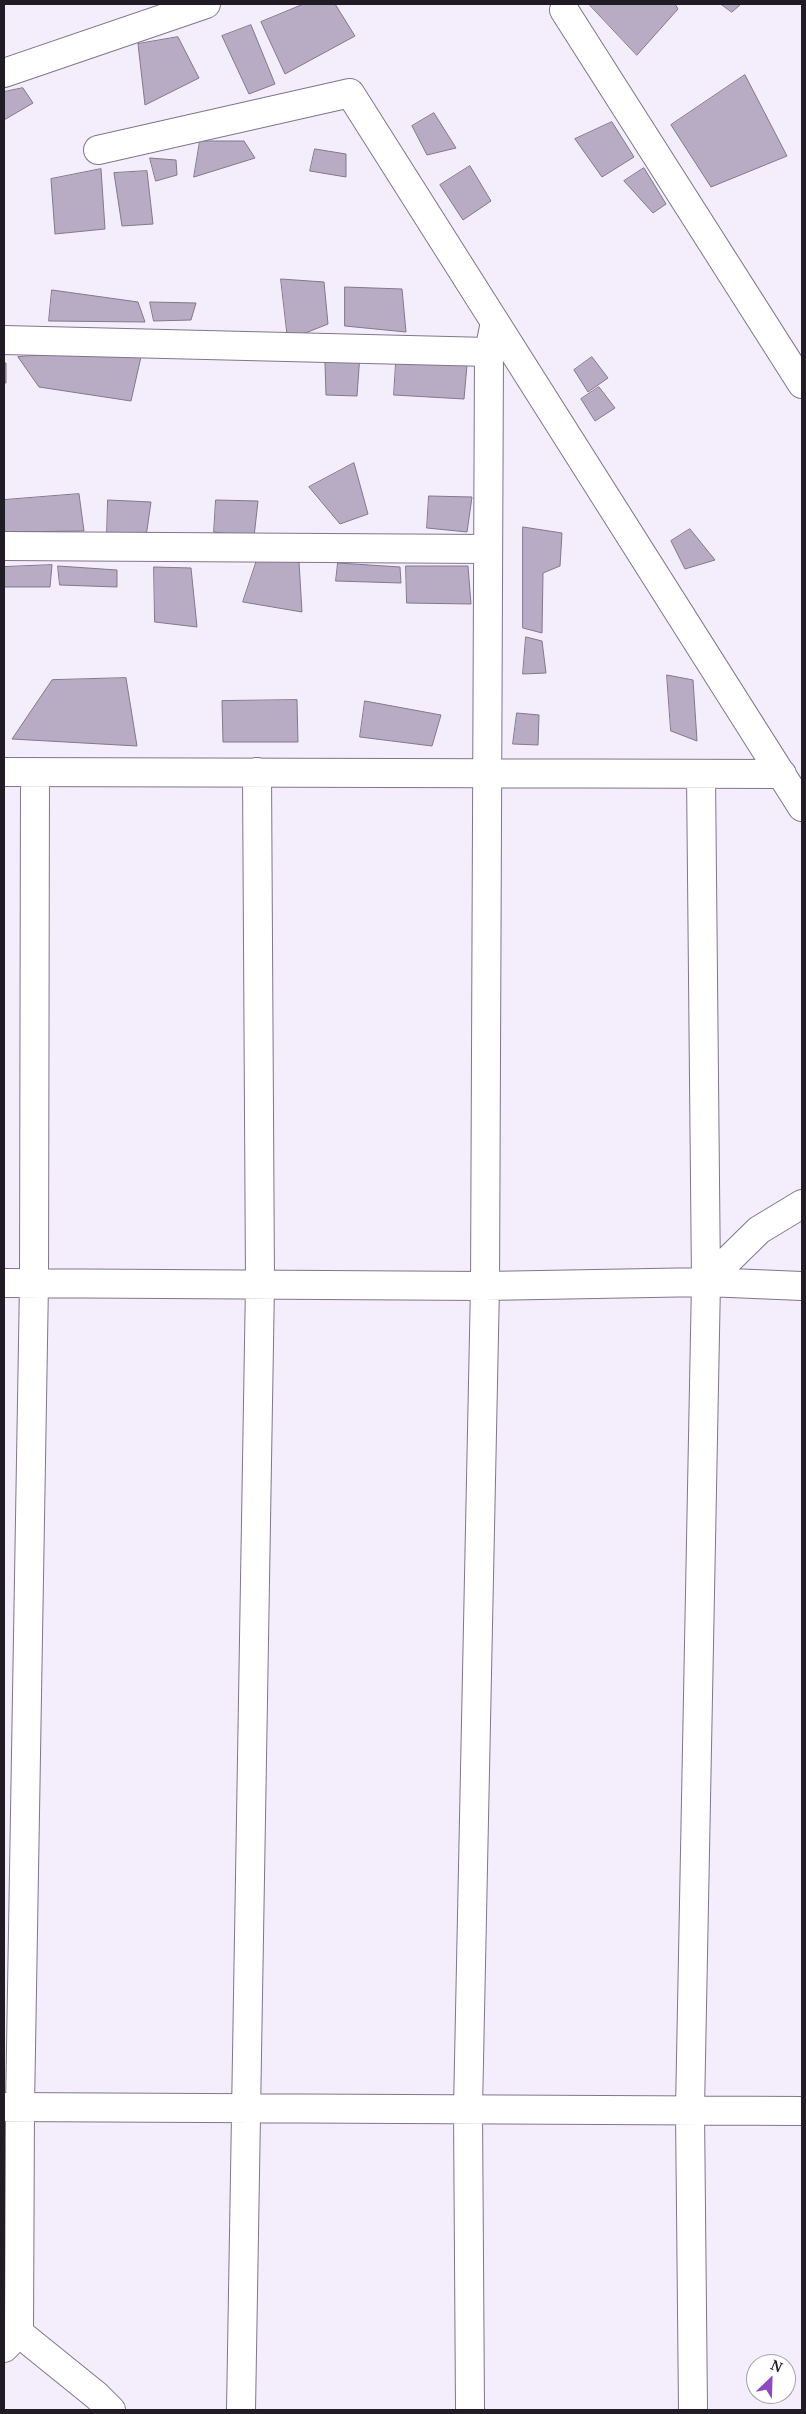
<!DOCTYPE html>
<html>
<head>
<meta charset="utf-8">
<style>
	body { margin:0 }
	#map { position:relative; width:806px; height:2414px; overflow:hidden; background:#f4edfc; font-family:"Noto Serif",serif }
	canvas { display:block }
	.frame { position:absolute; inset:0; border:5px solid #201b24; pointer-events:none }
	.north { position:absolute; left:746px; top:2354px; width:50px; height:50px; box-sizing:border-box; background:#fff; border:1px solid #a6a4a7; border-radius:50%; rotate:24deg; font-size:14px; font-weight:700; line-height:20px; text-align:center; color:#201b24 }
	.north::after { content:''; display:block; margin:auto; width:18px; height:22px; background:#8e4abe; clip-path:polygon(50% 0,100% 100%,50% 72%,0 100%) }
</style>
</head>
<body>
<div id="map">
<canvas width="806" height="2414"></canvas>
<div class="frame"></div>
<div class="north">N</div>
</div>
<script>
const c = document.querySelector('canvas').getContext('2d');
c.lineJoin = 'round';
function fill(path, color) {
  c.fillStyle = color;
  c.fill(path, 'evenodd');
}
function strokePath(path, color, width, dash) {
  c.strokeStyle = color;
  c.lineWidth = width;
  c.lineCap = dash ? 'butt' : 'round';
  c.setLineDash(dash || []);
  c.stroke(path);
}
const building = new Path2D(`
	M 304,4 L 335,4 L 355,36 L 285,74 L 261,22 Z
	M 589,4 L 675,4 L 678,9 L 637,55 Z
	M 721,4 L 741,4 L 732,12 Z
	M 251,25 L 275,84 L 249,94 L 222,36 Z
	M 178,37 L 199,78 L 145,105 L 138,44 Z
	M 745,75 L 787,156 L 711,187 L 671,125 Z
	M 23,88 L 33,103 L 4,120 L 4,92 Z
	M 434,113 L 456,148 L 427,155 L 412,126 Z
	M 612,122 L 634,157 L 602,177 L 575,139 Z
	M 200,141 L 244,141 L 255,158 L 194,177 Z
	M 315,149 L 346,154 L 346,177 L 310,171 Z
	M 150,158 L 176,160 L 177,175 L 156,181 Z
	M 470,166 L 491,201 L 463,220 L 440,185 Z
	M 644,168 L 666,204 L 653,213 L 624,181 Z
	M 101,169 L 105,229 L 55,234 L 51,179 Z
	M 147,171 L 153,224 L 122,226 L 114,173 Z
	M 281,279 L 324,282 L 328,324 L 288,340 Z
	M 345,287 L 402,289 L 406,332 L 345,326 Z
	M 52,290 L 138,302 L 145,322 L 49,321 Z
	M 150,302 L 196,303 L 191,320 L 154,321 Z
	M 143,348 L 131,401 L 39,387 L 18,357 Z
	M 360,354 L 357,396 L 326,395 L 325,363 Z
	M 592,357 L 608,378 L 588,392 L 574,370 Z
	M 4,363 L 6,363 L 6,383 L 4,383 Z
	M 396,363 L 467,365 L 464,399 L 394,395 Z
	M 599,387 L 615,408 L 595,421 L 581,399 Z
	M 354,463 L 368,514 L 340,524 L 309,487 Z
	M 79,494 L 84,531 L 4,532 L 4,500 Z
	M 429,496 L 472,497 L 467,532 L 427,528 Z
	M 108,500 L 151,502 L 146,537 L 107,533 Z
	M 216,500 L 258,501 L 254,537 L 214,532 Z
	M 523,527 L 562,533 L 560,566 L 543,573 L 542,633 L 523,628 Z
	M 690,529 L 715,560 L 685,569 L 671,541 Z
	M 257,560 L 299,562 L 302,612 L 243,602 Z
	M 338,563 L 400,567 L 401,583 L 336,581 Z
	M 52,565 L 50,587 L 4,587 L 4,567 Z
	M 58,566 L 117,570 L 117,587 L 60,585 Z
	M 406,566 L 468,566 L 471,604 L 407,603 Z
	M 154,567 L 191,568 L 197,627 L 155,622 Z
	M 526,637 L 542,641 L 546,673 L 523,674 Z
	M 667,675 L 693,680 L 697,741 L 671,731 Z
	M 126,678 L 137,746 L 12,739 L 52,680 Z
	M 297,700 L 298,742 L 223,742 L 222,701 Z
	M 365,701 L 441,715 L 432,746 L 360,737 Z
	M 517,713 L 539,715 L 538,745 L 513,744 Z`);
fill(building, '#b8acc4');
strokePath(building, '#83778d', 1);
const minor = new Path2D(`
	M 564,10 L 802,384
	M 4,73 L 206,4
	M 98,150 L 350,93 L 802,807
	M 4,340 L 489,352
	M 4,546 L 488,549
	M 4,772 L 782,774
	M 706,1282 L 759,1230 L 802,1204
	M 4,1283 L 485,1286 L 706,1282 L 802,1286
	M 4,2107 L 802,2111
	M 19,2333 L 97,2396 L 111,2410
	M 4,2348 L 19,2333 L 20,2107 L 34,1283 L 35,772
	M 241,2410 L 260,1284 L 257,772
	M 470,2410 L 468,2109 L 485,1286 L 489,352 L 495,322
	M 693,2410 L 690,2110 L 706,1282 L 701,774`);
strokePath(minor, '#81758b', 30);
strokePath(minor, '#fff', 28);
</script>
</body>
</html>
